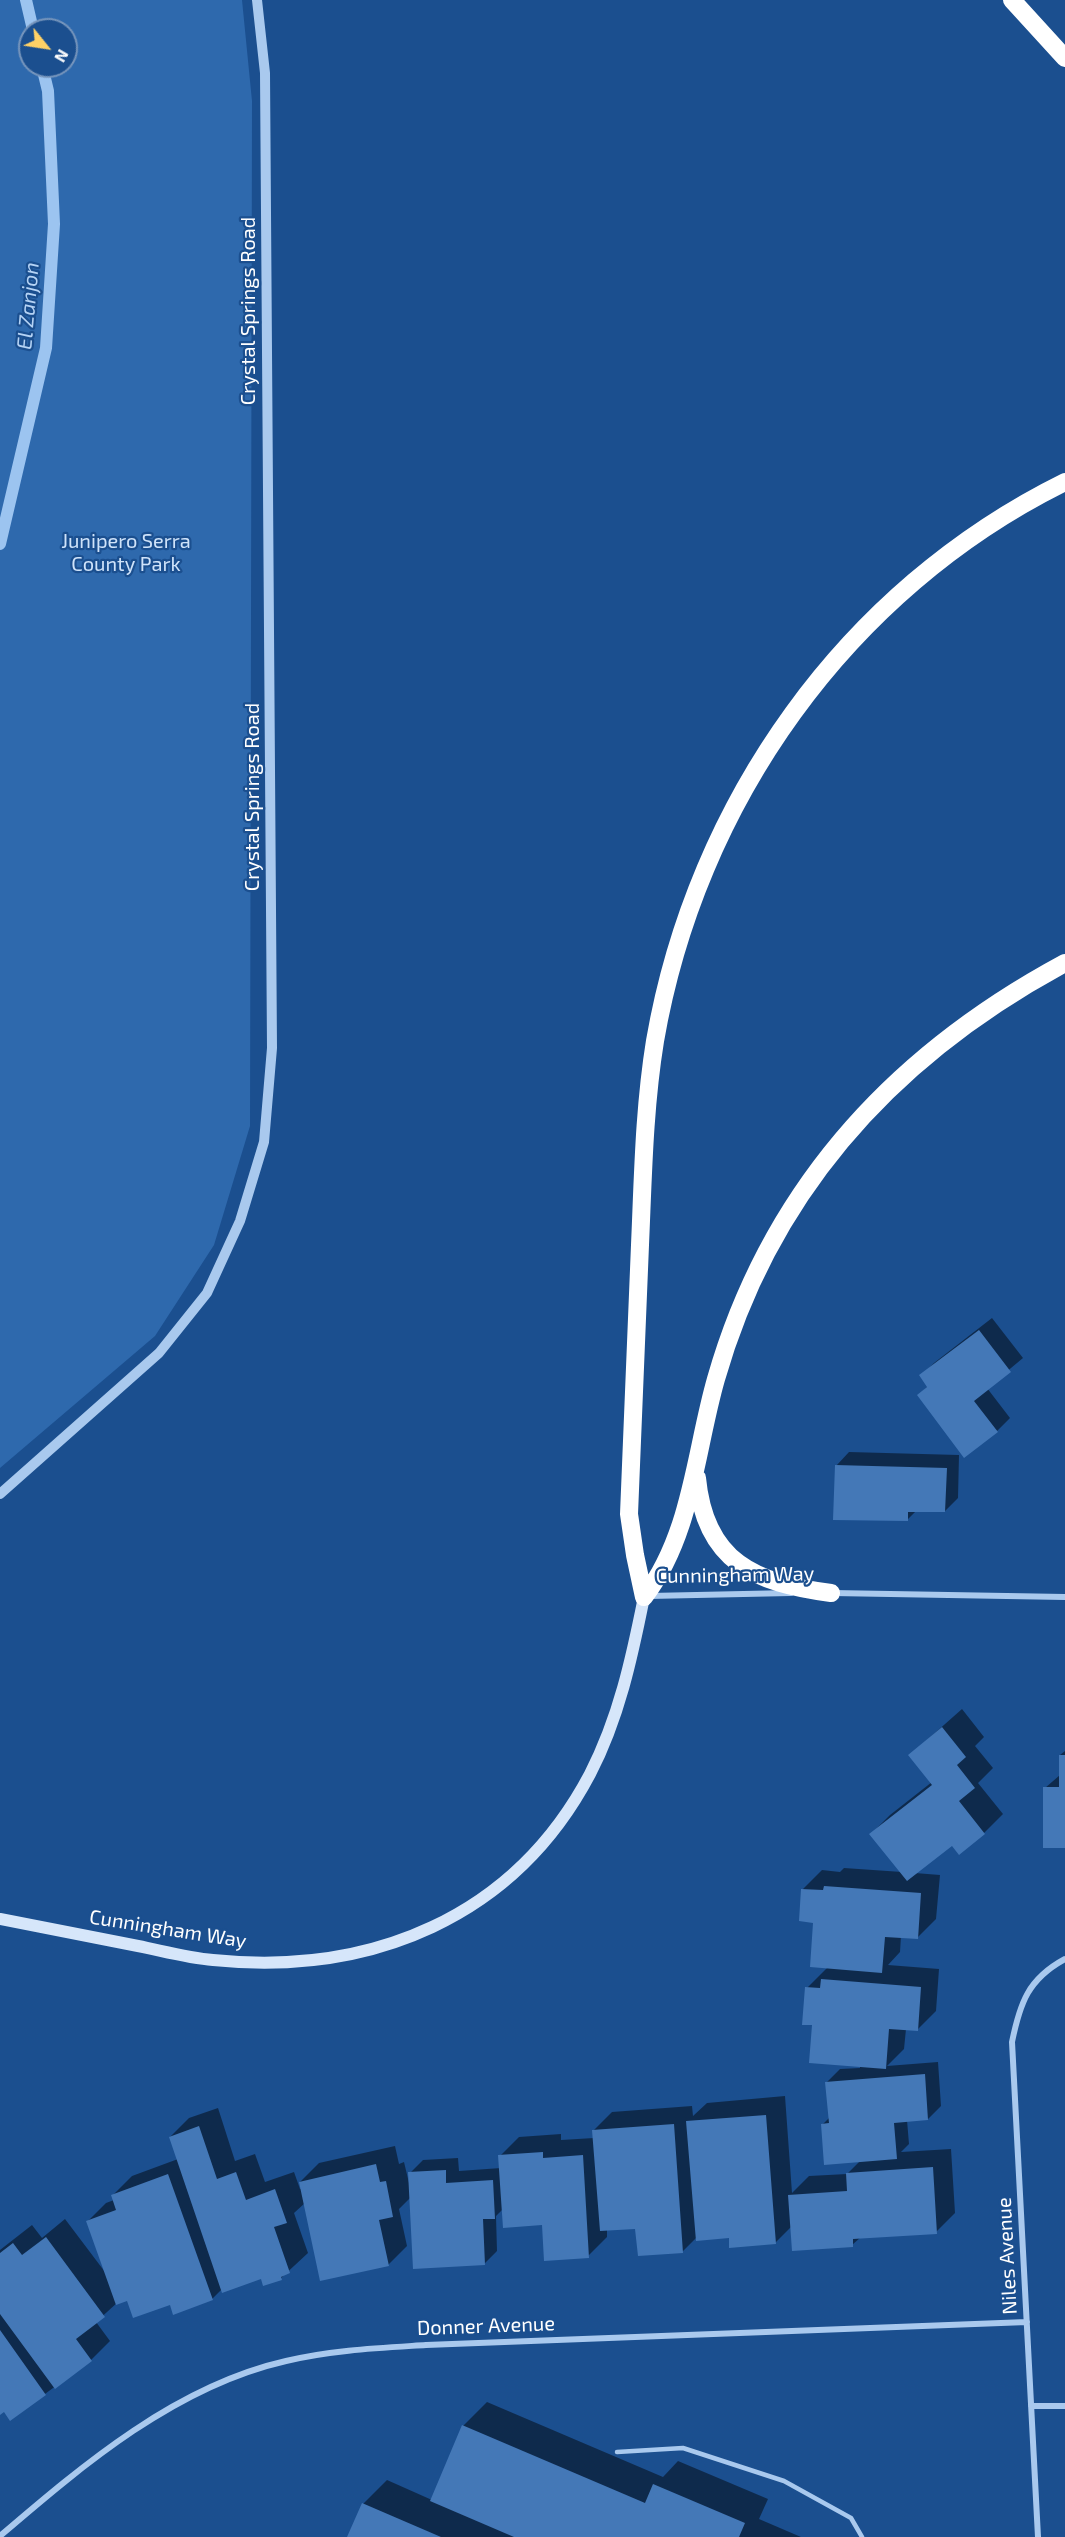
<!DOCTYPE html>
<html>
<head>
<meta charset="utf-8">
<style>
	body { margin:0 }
	#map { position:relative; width:1065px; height:2537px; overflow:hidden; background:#1b4f8f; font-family:"Exo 2",sans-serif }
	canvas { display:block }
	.north { position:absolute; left:18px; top:18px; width:60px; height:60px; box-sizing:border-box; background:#1b4f8f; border:2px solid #7695bc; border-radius:50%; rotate:120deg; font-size:16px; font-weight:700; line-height:24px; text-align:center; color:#fff }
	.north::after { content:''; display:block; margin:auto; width:21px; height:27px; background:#ffd166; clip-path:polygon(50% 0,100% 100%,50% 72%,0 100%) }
</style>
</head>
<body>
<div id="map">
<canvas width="1065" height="2537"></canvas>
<div class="north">N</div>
</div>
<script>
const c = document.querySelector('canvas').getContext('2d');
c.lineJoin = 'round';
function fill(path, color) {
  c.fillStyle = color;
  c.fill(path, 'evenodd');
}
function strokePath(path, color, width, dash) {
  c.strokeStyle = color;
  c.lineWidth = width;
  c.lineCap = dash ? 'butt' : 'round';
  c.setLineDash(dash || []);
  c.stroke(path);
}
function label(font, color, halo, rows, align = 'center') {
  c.font = font + ' "Exo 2",sans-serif';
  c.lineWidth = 4.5;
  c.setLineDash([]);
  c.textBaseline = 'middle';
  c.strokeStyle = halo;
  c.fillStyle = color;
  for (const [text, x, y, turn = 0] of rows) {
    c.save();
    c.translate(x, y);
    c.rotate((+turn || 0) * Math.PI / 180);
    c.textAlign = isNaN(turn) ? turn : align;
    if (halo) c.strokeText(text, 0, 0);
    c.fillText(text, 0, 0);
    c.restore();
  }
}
fill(new Path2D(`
	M 0,0 L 242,0 L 252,101 L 250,1126 L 214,1245 L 155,1336 L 0,1468 ZM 30,30 L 66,30 L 66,66 L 30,66 Z`), '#2e69ad');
fill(new Path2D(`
	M 992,1318 L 1023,1358 L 987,1388 L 1010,1418 L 997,1431 L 919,1395 L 928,1386 L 921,1376 L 934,1363 Z
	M 849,1452 L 959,1455 L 958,1498 L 945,1511 L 917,1510 L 907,1520 L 836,1466 Z
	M 962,1709 L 984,1737 L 975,1746 L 993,1768 L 978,1783 L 1003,1814 L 984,1833 L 952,1844 L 915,1873 L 940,1875 L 936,1919 L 917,1938 L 901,1936 L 900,1952 L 888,1965 L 939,1969 L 936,2011 L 917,2030 L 906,2029 L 904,2049 L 887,2066 L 938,2062 L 941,2106 L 928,2119 L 907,2120 L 909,2144 L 901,2152 L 951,2149 L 955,2213 L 936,2232 L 861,2237 L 852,2245 L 792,2226 L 775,2243 L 730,2236 L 697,2237 L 683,2251 L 637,2227 L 607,2229 L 607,2237 L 588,2256 L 543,2224 L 503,2209 L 496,2216 L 497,2251 L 484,2264 L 411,2197 L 399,2209 L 407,2246 L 388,2265 L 305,2203 L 294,2213 L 308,2253 L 281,2278 L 262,2278 L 222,2289 L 212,2299 L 127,2299 L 118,2302 L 96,2322 L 110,2341 L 91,2360 L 11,2419 L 4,2410 L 0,2413 L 0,2250 L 32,2225 L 42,2238 L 65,2219 L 105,2272 L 87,2222 L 106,2203 L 114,2200 L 113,2195 L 132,2176 L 178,2159 L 170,2137 L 189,2118 L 218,2108 L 235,2161 L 255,2154 L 265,2182 L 294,2172 L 300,2189 L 302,2189 L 300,2182 L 319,2163 L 395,2146 L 399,2164 L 404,2162 L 409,2183 L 410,2182 L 410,2173 L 423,2160 L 458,2158 L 459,2171 L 501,2168 L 500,2156 L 519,2137 L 561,2134 L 561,2140 L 594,2138 L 593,2131 L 612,2112 L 692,2106 L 693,2116 L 707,2103 L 785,2096 L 792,2193 L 809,2176 L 847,2174 L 861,2160 L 823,2124 L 830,2117 L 827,2082 L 840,2069 L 860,2068 L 860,2066 L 814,2024 L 807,1988 L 828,1967 L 803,1889 L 822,1870 L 840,1872 L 844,1868 L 902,1872 L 871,1834 L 890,1815 L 932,1782 L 910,1755 Z
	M 1065,1751 L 1065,1847 L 1045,1788 L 1060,1775 L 1060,1755 Z
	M 487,2402 L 663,2477 L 678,2461 L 768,2499 L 759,2519 L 801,2537 L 349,2537 L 363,2504 L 387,2480 L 432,2500 L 463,2426 Z`), '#0007');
strokePath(new Path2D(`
	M 26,0 L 33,30
	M 0,544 L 46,348 L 54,224 L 48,91 L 42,66`), '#9cc4f0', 12);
fill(new Path2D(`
	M 979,1330 L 1011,1372 L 974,1401 L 998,1432 L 964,1458 L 917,1395 L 927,1387 L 919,1375 Z
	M 835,1465 L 947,1468 L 945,1512 L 908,1512 L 908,1521 L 833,1520 Z
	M 942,1727 L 966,1757 L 957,1765 L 975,1788 L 959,1801 L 985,1834 L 959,1855 L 952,1846 L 907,1881 L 869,1834 L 932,1785 L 908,1755 Z
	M 1059,1755 L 1065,1755 L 1065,1848 L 1043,1848 L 1043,1787 L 1059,1787 Z
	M 824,1886 L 921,1893 L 918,1939 L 885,1937 L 882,1973 L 810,1967 L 813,1923 L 799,1921 L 801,1889 L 823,1890 Z
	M 821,1979 L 921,1987 L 918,2031 L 889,2029 L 886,2069 L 809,2063 L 812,2025 L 802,2025 L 805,1987 L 820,1988 Z
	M 925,2074 L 928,2120 L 894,2123 L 897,2159 L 824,2165 L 821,2124 L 829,2123 L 825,2082 Z
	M 766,2115 L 776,2244 L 729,2248 L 729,2238 L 696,2241 L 686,2121 Z
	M 674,2124 L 683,2253 L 638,2256 L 635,2229 L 600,2231 L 592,2130 Z
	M 199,2126 L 217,2179 L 236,2172 L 246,2200 L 275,2189 L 287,2223 L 274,2227 L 290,2273 L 281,2277 L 282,2280 L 263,2286 L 261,2279 L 222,2293 L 169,2137 Z
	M 543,2152 L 543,2158 L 583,2155 L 589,2258 L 544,2261 L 542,2225 L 503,2228 L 498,2155 Z
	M 376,2164 L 380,2182 L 386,2181 L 393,2217 L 379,2220 L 389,2266 L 320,2281 L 299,2182 Z
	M 933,2167 L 937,2234 L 853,2239 L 853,2247 L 792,2251 L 788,2195 L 847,2191 L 846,2173 Z
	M 446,2170 L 446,2183 L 493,2180 L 495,2219 L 483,2219 L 485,2265 L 413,2269 L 408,2172 Z
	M 168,2174 L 213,2300 L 173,2315 L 170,2305 L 133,2318 L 127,2301 L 116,2305 L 86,2221 L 116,2210 L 111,2195 Z
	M 46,2237 L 105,2317 L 76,2339 L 92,2361 L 55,2389 L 0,2314 L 0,2253 L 13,2243 L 22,2255 Z
	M 0,2330 L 46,2395 L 10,2421 L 4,2412 L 0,2415 Z
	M 462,2425 L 645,2503 L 653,2484 L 745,2523 L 739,2537 L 514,2537 L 430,2501 Z
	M 362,2503 L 441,2537 L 347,2537 Z`), '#4478b7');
strokePath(new Path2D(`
	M 617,2452 L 683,2448 L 784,2481 L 851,2518 L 862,2537`), '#a9c9ee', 4.5);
strokePath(new Path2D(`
	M 832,1593 L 1065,1597
	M 649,1596 L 791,1593
	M 1031,2406 L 1065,2406
	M 0,2536 C 84,2464 176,2386 286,2361 C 332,2350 379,2348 426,2345 L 1027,2322
	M 1038,2537 L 1012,2042 C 1020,2003 1028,1979 1065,1959`), '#a9c9ee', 6);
strokePath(new Path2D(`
	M 0,1494 L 159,1353 L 207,1293 L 240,1221 L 264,1142 L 272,1048 L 265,73 L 257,0`), '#a9c9ee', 10);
strokePath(new Path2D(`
	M 0,1919 C 46,1928 92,1937 138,1946 C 163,1951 188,1958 213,1960 C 371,1976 514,1918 590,1774 C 619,1718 632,1657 644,1597`), '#d6e6fa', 12);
strokePath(new Path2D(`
	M 1012,0 L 1065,58
	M 697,1478 C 705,1562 755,1583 831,1593
	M 644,1597 L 635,1555 L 629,1514 C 633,1425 636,1335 640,1245 C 643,1177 644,1109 655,1041 C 696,803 846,590 1065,482
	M 644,1597 C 692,1534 695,1452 716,1379 C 770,1190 894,1055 1065,963`), '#fff', 18);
label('20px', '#fff', '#1b4f8f', [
	["Crystal Springs Road",248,311,-90],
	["Crystal Springs Road",252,797,-90],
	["Cunningham Way",735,1575,-1],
	["Cunningham Way",168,1929,9],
	["Niles Avenue",1007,2256,-93],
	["Donner Avenue",486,2326,-2]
]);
label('20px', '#cfe3fa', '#1b4f8f', [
	["Junipero Serra",126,541],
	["County Park",126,564]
]);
label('italic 21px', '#b5d3f5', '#1b4f8f', [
	["El Zanjon",28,306,-85]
]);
</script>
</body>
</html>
